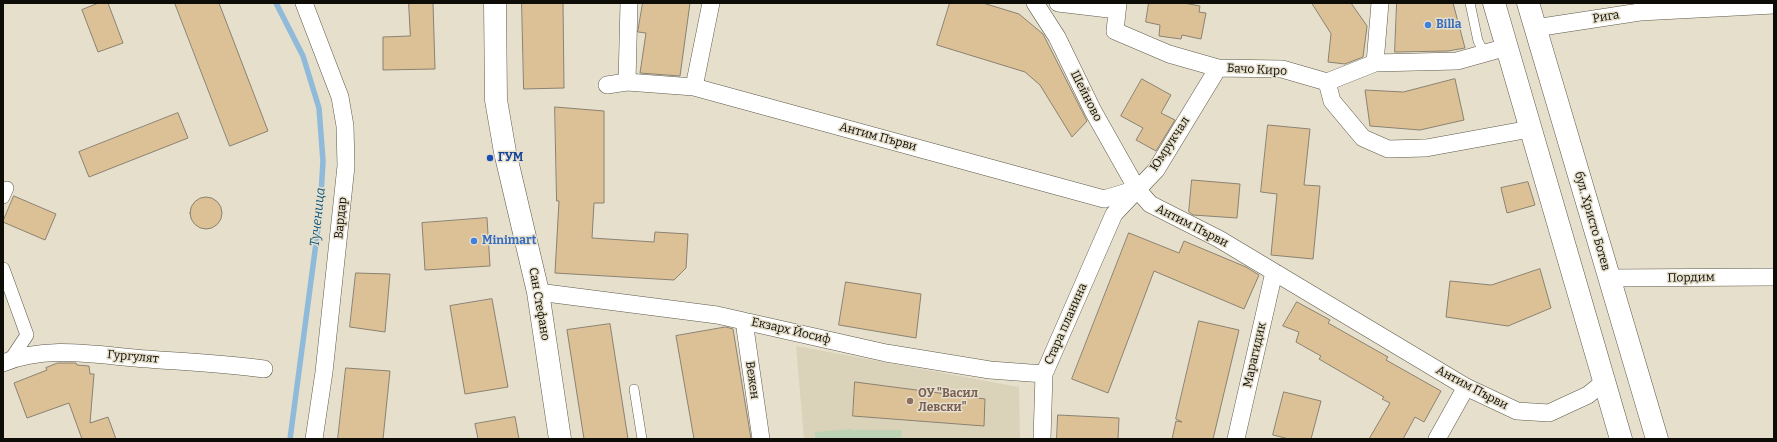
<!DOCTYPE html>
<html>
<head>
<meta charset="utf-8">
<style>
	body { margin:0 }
	#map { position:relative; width:1777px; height:442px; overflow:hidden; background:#e5dfcc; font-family:Bitter,serif }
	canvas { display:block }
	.frame { position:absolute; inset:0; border:4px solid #0e0c06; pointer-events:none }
</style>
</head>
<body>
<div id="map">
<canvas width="1777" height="442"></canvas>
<div class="frame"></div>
</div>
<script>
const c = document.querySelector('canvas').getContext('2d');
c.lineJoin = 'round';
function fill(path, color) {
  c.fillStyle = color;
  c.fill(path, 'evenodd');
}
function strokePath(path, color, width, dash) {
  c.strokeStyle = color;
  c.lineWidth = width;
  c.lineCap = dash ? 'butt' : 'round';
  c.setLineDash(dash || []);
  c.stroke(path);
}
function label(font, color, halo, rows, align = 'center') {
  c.font = font + ' Bitter,serif';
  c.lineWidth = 3;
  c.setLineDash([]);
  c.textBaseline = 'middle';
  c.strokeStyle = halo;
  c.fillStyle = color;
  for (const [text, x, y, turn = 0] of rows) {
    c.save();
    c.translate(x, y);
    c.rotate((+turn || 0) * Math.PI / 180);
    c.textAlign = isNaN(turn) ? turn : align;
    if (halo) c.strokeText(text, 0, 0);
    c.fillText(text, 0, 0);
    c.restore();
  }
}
fill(new Path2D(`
	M 796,346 L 1019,387 L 1020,439 L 804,439 Z`), '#dbd3b9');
fill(new Path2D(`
	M 852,429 L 852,430 L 902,430 L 901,439 L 815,439 L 815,432 Z`), '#bed2b5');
strokePath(new Path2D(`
	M 276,3 L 303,56 L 319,108 L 323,161 L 320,213 L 290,439`), '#8fbad9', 5.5);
const building = new Path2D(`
	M 99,3 L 108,3 L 123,43 L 98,52 L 82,10 Z
	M 175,3 L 219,3 L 268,131 L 230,146 Z
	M 409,3 L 433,3 L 435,69 L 383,70 L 383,37 L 410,36 Z
	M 522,3 L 563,3 L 564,88 L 524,89 Z
	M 643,3 L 690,3 L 680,76 L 640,73 L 646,33 L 638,32 Z
	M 950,3 L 983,3 L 1019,14 L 1043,34 L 1087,121 L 1072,137 L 1040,85 L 1025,72 L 937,45 Z
	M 1149,3 L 1184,3 L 1200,6 L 1199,12 L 1206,13 L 1201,39 L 1182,35 L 1181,39 L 1159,36 L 1160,25 L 1146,22 Z
	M 1312,3 L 1351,3 L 1367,26 L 1363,57 L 1345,64 L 1328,62 L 1331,34 Z
	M 1397,3 L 1453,3 L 1465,48 L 1448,51 L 1395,52 Z
	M 1142,79 L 1171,95 L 1161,113 L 1175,120 L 1156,151 L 1136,140 L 1143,128 L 1121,116 Z
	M 1455,79 L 1464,120 L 1420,130 L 1370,126 L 1365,90 L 1403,92 Z
	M 555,107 L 604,111 L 604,203 L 594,203 L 592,238 L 654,242 L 655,232 L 688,234 L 686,268 L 674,280 L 555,273 L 559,201 L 557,201 Z
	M 178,113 L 188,138 L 89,177 L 79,152 Z
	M 1268,125 L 1310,129 L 1304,185 L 1320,186 L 1313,259 L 1271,255 L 1277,194 L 1261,192 Z
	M 1192,180 L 1240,184 L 1237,218 L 1193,215 L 1189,212 Z
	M 1528,182 L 1535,205 L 1507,213 L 1501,188 Z
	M 14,196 L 56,214 L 45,240 L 3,222 Z
	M190 213a16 16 0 1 1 32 0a16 16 0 1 1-32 0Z
	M 487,218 L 490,266 L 425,270 L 422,223 Z
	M 1129,233 L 1179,253 L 1184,241 L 1246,267 L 1259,275 L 1244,309 L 1154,271 L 1108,393 L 1072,379 Z
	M 1540,269 L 1551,308 L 1508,326 L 1446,317 L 1450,281 L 1491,285 Z
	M 356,273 L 390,274 L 385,332 L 350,327 Z
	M 846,282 L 921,294 L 916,338 L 839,325 Z
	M 492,299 L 508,387 L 465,394 L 450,306 Z
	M 1297,302 L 1330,320 L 1328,323 L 1388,357 L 1386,360 L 1441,391 L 1424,422 L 1415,417 L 1403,439 L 1369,439 L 1390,403 L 1382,399 L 1384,397 L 1319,359 L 1321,356 L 1296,342 L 1299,332 L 1283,326 Z
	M 1199,321 L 1239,330 L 1213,439 L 1172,439 L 1176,421 L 1182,422 L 1176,419 Z
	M 610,324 L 628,439 L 584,439 L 567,330 Z
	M 726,327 L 733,329 L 751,439 L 694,439 L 676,336 Z
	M 58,363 L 76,363 L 77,365 L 89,366 L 90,374 L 94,374 L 90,423 L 108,417 L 116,439 L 82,439 L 69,403 L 27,418 L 14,383 L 47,370 L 46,368 Z
	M 346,368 L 390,371 L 383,439 L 338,439 Z
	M 855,382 L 985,399 L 984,426 L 853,416 Z
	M 1284,392 L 1321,401 L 1311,439 L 1289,439 L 1273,435 Z
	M 1058,415 L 1119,418 L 1118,439 L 1057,439 Z
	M 515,417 L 519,439 L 478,439 L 475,424 Z`);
fill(building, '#dcc196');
strokePath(building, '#8b8171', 1);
const service = new Path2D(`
	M 1470,3 L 1478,41 L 1485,54
	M 634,389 L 642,439`);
const pedestrian = new Path2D(`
	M 3,197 L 7,188
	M 3,269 L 27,335 L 11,359`);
const minor = new Path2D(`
	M 304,3 L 340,97 L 345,126 L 346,166 L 324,372 L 314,439
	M 1035,3 L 1057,37 L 1093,111 L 1137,189
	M 1058,3 L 1117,10
	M 1118,3 L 1115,31 L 1169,54 L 1218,68 L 1282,69 L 1327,82 L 1375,63 L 1380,3
	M 1535,28 L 1640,12 L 1774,5
	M 1375,63 L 1457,61 L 1507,47
	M 627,82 L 629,3
	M 1327,82 L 1332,101 L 1363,138 L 1388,149 L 1426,148 L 1530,129
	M 607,85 L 627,82 L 694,87 L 1104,199 L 1137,189 L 1150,204 L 1219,239 L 1466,387 L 1517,411 L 1549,413 L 1588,395 L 1604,382
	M 694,87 L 711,3
	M 1608,278 L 1774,277
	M 538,292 L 717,315 L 886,353 L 990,370 L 1044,374
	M 744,321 L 761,439
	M 3,363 C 48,344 101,356 148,359 C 187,362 226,364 264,369
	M 1042,439 L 1044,374 L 1114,214 L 1156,170 L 1218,68
	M 1236,439 L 1274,272
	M 1437,439 L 1466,387`);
const tertiary = new Path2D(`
	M 495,3 L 496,100 L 505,152 L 538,292 L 560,439`);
const secondary = new Path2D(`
	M 1494,3 L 1621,439
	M 1528,3 L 1657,439`);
strokePath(service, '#5e5949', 10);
strokePath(pedestrian, '#5e5949', 14);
strokePath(minor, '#5e5949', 18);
strokePath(tertiary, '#5e5949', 23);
strokePath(secondary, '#5e5949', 23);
strokePath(service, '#fff', 9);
strokePath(pedestrian, '#fff', 13);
strokePath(minor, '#fff', 17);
strokePath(tertiary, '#fff', 22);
strokePath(secondary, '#fff', 22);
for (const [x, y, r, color] of [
	[1428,25,4,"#3f7fe0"],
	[490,158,4,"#1a4fb4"],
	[474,241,4,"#3f7fe0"],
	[910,401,4,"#8d6e63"]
]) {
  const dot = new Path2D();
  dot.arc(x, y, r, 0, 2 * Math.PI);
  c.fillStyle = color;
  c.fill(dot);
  strokePath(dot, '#e5dfcc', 1.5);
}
label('12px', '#0e0c06', '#e5dfcc', [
	["Рига",1606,17,-9],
	["Бачо Киро",1257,70,3],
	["Шейново",1086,96,63],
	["Антим Първи",878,137,15],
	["Юмрукчал",1170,144,-57],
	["Вардар",341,218,-84],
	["бул. Христо Ботев",1592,221,74],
	["Антим Първи",1192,226,27],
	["Пордим",1691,278,-1],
	["Сан Стефано",539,304,80],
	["Стара планина",1066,324,-66],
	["Екзарх Йосиф",791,331,13],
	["Марагидик",1255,355,-77],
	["Гургулят",133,357,5],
	["Вежен",752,380,82],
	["Антим Първи",1472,388,28]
]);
label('bold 12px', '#366cbe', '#e5dfcc', [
	["Billa",1436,25],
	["Minimart",482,241]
], 'left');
label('bold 12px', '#164399', '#e5dfcc', [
	["ГУМ",498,158]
], 'left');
label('bold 12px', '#785e54', '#e5dfcc', [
	["ОУ \"Васил",918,394],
	["Левски\"",918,408]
], 'left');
label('italic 13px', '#0a547d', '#e5dfcc', [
	["Тученица",318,217,-84]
]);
</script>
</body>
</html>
